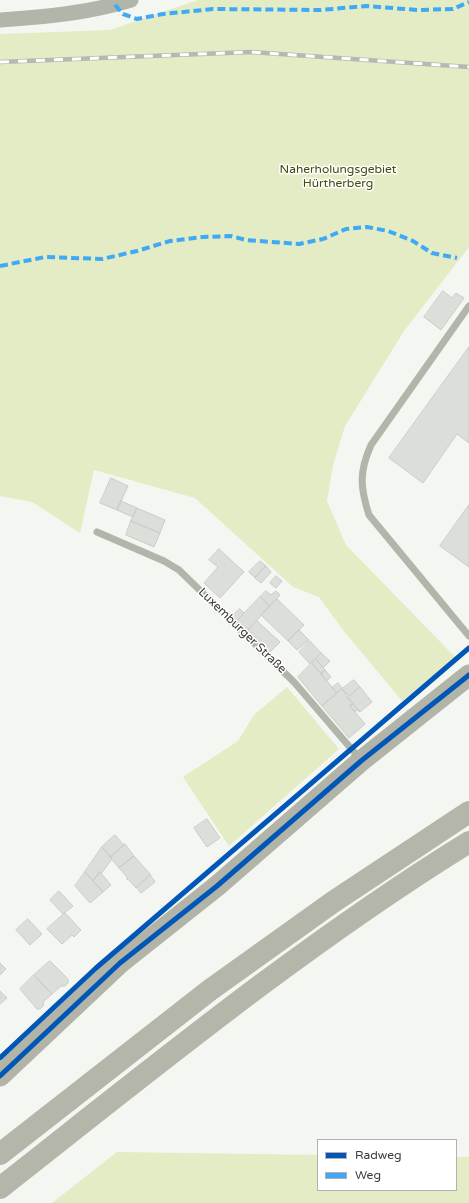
<!DOCTYPE html>
<html>
<head>
<meta charset="utf-8">
<style>
	body { margin:0 }
	#map { position:relative; width:469px; height:1203px; overflow:hidden; background:#f4f6f1; font-family:"Varela Round",sans-serif }
	canvas { display:block }
	.legend { position:absolute; left:317px; top:1139px; width:140px; height:52px; box-sizing:border-box; background:#fff; border:1px solid #b1b1af; margin:0; padding:5px 7px; list-style:none; font-size:12px; color:#3b3b38 }
	.legend li { display:flex; align-items:center; gap:8px; height:20px }
	.legend b { width:20px; border:1px solid #b1b1af }
</style>
</head>
<body>
<div id="map">
<canvas width="469" height="1203"></canvas>
<ul class="legend">
<li><b style="height:5px;background:#0057b8"></b>Radweg</li>
<li><b style="height:5px;background:#3fa9f5"></b>Weg</li>
</ul>
</div>
<script>
const c = document.querySelector('canvas').getContext('2d');
c.lineJoin = 'round';
function fill(path, color) {
  c.fillStyle = color;
  c.fill(path, 'evenodd');
}
function strokePath(path, color, width, dash) {
  c.strokeStyle = color;
  c.lineWidth = width;
  c.lineCap = dash ? 'butt' : 'round';
  c.setLineDash(dash || []);
  c.stroke(path);
}
function label(font, color, halo, rows, align = 'center') {
  c.font = font + ' "Varela Round",sans-serif';
  c.lineWidth = 3;
  c.setLineDash([]);
  c.textBaseline = 'middle';
  c.strokeStyle = halo;
  c.fillStyle = color;
  for (const [text, x, y, turn = 0] of rows) {
    c.save();
    c.translate(x, y);
    c.rotate((+turn || 0) * Math.PI / 180);
    c.textAlign = isNaN(turn) ? turn : align;
    if (halo) c.strokeText(text, 0, 0);
    c.fillText(text, 0, 0);
    c.restore();
  }
}
fill(new Path2D(`
	M 198,0 L 469,0 L 469,247 L 404,331 L 345,426 L 333,465 L 327,501 L 346,545 L 456,658 L 402,701 L 343,630 L 319,597 L 293,587 L 195,498 L 94,470 L 80,533 L 32,502 L 0,496 L 0,34 L 110,30 Z
	M 287,687 L 339,749 L 229,846 L 183,777 L 238,741 L 254,715 Z
	M 117,1152 L 318,1155 L 318,1190 L 456,1190 L 456,1157 L 469,1157 L 469,1203 L 52,1203 Z`), '#e3ecc4');
const building = new Path2D(`
	M 443,291 L 452,298 L 456,293 L 464,298 L 441,330 L 424,317 Z
	M 469,347 L 469,443 L 457,434 L 423,483 L 389,458 Z
	M 111,478 L 128,486 L 117,510 L 100,503 Z
	M 121,501 L 137,508 L 133,517 L 117,510 Z
	M 469,505 L 469,567 L 440,546 Z
	M 137,508 L 165,520 L 160,533 L 131,521 Z
	M 131,521 L 160,533 L 154,547 L 126,535 Z
	M 219,549 L 244,572 L 220,598 L 204,583 L 218,567 L 209,560 Z
	M 260,561 L 266,566 L 255,578 L 249,572 Z
	M 266,566 L 271,572 L 261,583 L 255,578 Z
	M 276,576 L 282,581 L 276,588 L 270,583 Z
	M 266,591 L 271,595 L 276,591 L 280,595 L 270,606 L 260,597 Z
	M 260,597 L 270,606 L 248,630 L 237,621 Z
	M 277,599 L 304,625 L 288,641 L 261,615 Z
	M 240,609 L 244,613 L 237,621 L 232,616 Z
	M 257,621 L 280,642 L 270,652 L 248,630 Z
	M 299,630 L 309,640 L 297,650 L 288,641 Z
	M 310,641 L 321,653 L 310,664 L 299,652 Z
	M 321,653 L 330,661 L 323,668 L 316,659 Z
	M 316,659 L 325,670 L 321,674 L 312,663 Z
	M 312,663 L 337,693 L 322,706 L 298,677 Z
	M 325,670 L 331,677 L 326,681 L 321,674 Z
	M 354,680 L 360,687 L 349,696 L 342,689 Z
	M 338,683 L 342,688 L 336,693 L 332,688 Z
	M 360,687 L 372,702 L 360,712 L 348,698 Z
	M 342,689 L 353,704 L 350,706 L 365,724 L 349,738 L 322,706 Z
	M 353,704 L 360,712 L 357,710 L 355,712 L 350,706 Z
	M 207,819 L 220,838 L 207,847 L 194,828 Z
	M 115,835 L 124,845 L 111,857 L 102,847 Z
	M 125,844 L 134,856 L 119,868 L 110,857 Z
	M 102,847 L 112,859 L 101,874 L 100,872 L 93,881 L 85,872 Z
	M 134,856 L 151,875 L 136,888 L 128,879 L 127,880 L 127,877 L 119,868 Z
	M 85,872 L 103,892 L 90,903 L 75,886 Z
	M 100,872 L 111,885 L 103,892 L 93,881 Z
	M 150,875 L 155,882 L 141,893 L 136,887 Z
	M 59,891 L 73,906 L 63,914 L 50,900 Z
	M 65,913 L 81,930 L 74,937 L 72,935 L 62,944 L 47,929 Z
	M 28,919 L 42,934 L 30,945 L 16,930 Z
	M 50,961 L 68,979 L 68,983 L 65,986 L 61,986 L 52,994 L 34,975 Z
	M 0,963 L 6,969 L 0,975 Z
	M 34,975 L 52,994 L 43,1002 L 44,1005 L 40,1009 L 37,1009 L 20,989 Z
	M 0,991 L 7,998 L 0,1004 Z`);
fill(building, '#dcdeda');
strokePath(building, '#caccc8', 1);
strokePath(new Path2D(`
	M 469,306 L 371,445 C 359,472 360,487 369,515 L 469,636
	M 97,532 L 164,561 L 179,570 L 294,682 L 360,759`), '#b2b5aa', 7);
strokePath(new Path2D(`
	M 0,20 C 44,17 89,13 131,0`), '#b2b5aa', 15);
strokePath(new Path2D(`
	M 0,1076 L 120,963 L 217,886 L 361,761 L 469,675`), '#b1b4a7', 21);
strokePath(new Path2D(`
	M 0,1154 L 210,990 L 333,902 L 469,812
	M 0,1188 C 153,1068 304,944 469,842`), '#b4b6aa', 22);
const rail = new Path2D(`
	M 0,62 L 251,52 L 469,67`);
strokePath(rail, '#b6b8b1', 4.5);
strokePath(rail, '#fff', 3, [9]);
strokePath(new Path2D(`
	M 115,5 L 123,14 L 137,19 L 163,14 L 213,9 L 321,10 L 366,6 L 418,10 L 453,9 L 469,2
	M 0,266 L 45,257 L 102,259 L 137,251 L 170,241 L 203,237 L 231,236 L 246,240 L 299,244 L 323,239 L 346,229 L 367,227 L 388,231 L 413,241 L 432,253 L 457,258`), '#3fa9f5', 4, [8, 4]);
strokePath(new Path2D(`
	M 0,1058 L 96,968 L 469,648
	M 0,1076 L 120,963 L 217,886 L 361,761 L 469,675`), '#0057b8', 5);
label('12px', '#434c0d', '#fff', [
	["Naherholungsgebiet",338,170],
	["Hürtherberg",338,184]
]);
label('12px', '#3b3b38', '#fff', [
	["Luxemburger Straße",242,631,44]
]);
</script>
</body>
</html>
